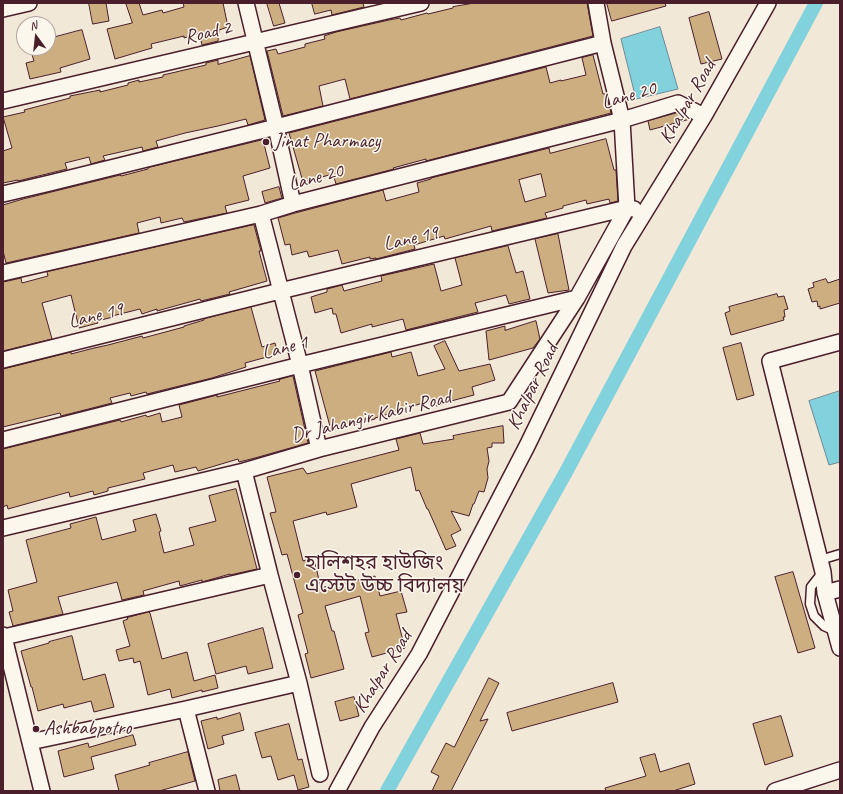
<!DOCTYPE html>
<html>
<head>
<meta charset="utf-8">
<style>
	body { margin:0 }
	#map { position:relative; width:843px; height:794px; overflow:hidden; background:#f2e8d7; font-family:Caveat,sans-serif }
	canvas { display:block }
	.frame { position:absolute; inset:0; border:4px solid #4a1f2b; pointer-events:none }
	.north { position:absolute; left:16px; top:16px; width:40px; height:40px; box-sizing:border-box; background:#fbf7ec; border:1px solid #b4a19f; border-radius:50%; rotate:345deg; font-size:11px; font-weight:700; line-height:16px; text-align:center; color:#4a1f2b }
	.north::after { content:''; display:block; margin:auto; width:14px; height:18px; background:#4a1f2b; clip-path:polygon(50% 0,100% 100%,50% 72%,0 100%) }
</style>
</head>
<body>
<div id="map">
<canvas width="843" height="794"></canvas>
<div class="frame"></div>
<div class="north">N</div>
</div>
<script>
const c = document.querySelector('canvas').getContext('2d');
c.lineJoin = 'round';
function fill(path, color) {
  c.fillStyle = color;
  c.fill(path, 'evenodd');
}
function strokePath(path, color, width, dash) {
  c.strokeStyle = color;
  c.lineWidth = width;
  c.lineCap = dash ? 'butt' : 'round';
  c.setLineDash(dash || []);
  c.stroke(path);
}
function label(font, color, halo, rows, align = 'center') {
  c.font = font + ' Caveat,"Noto Sans Bengali",sans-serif';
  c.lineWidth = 3;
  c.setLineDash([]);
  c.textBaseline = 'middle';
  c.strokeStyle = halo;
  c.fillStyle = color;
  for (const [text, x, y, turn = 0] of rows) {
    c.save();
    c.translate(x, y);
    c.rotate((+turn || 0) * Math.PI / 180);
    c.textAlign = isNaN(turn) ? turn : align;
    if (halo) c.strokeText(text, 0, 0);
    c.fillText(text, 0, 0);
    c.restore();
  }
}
const water = new Path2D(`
	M 660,27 L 678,89 L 636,99 L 621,39 Z
	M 840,391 L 840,462 L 829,465 L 809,401 Z`);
fill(water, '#82d2dd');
strokePath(water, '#6c8a96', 1);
strokePath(new Path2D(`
	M 387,791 L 566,472 L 816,3`), '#82d2dd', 14);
const building = new Path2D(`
	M 89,3 L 106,3 L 109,21 L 93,24 Z
	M 126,3 L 139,3 L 143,15 L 162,10 L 163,13 L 184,7 L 183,3 L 223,3 L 228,27 L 219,30 L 218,41 L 202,45 L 199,33 L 184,38 L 184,36 L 151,44 L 152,48 L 115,59 L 107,29 L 132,23 Z
	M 267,3 L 279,3 L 285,23 L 274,26 Z
	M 312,3 L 363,3 L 364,7 L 332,15 L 331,10 L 315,14 Z
	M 475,3 L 587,3 L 593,36 L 350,99 L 345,79 L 319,86 L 323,106 L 283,116 L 267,51 L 276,49 L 278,54 L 305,47 L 305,44 L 325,39 L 324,36 L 336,32 L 389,20 L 400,18 L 401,20 L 427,13 L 428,14 L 453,8 L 453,7 Z
	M 607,3 L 665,3 L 666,6 L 612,21 Z
	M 709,12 L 722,59 L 701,64 L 689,18 Z
	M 82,30 L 90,59 L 60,68 L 61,72 L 30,79 L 26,63 L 34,61 L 30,48 L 48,48 L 48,39 Z
	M 593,55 L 603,94 L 606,94 L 611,113 L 426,161 L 426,159 L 393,168 L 394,169 L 336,184 L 333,174 L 303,182 L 289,133 L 546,67 L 550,83 L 561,80 L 561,81 L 586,75 L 582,58 Z
	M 250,56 L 265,120 L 248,125 L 246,119 L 218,126 L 185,133 L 156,141 L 158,147 L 143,151 L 142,147 L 103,156 L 105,160 L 91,164 L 89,157 L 65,163 L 67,169 L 18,181 L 18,180 L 3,183 L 3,151 L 12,148 L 3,117 L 25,112 L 24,110 L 70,98 L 70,96 L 100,90 L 100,92 L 128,85 L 128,83 L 139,80 L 139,82 L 163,77 L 163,75 L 206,65 L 206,63 L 218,60 L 218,64 Z
	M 677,113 L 690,119 L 650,130 L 648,121 Z
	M 606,139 L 614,170 L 616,170 L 618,201 L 610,203 L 609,199 L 587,204 L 586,200 L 563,206 L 563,208 L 545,213 L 547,218 L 492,231 L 491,226 L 445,239 L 444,236 L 414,245 L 415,249 L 376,259 L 376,258 L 370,259 L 370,257 L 342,264 L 338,250 L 309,257 L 307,251 L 292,255 L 290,244 L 285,245 L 278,218 L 295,213 L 383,190 L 386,201 L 419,192 L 417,183 L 431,179 L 431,178 L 549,148 L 550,153 ZM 541,174 L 546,196 L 525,202 L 519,180 Z
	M 263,140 L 270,168 L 243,176 L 249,200 L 225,206 L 227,213 L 184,222 L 182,218 L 161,223 L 160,217 L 137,223 L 139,233 L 6,263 L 3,251 L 3,205 L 23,199 L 120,175 L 121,176 L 148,169 L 148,168 Z
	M 279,187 L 282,198 L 265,203 L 262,192 Z
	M 254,225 L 261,251 L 259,251 L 267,281 L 229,292 L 230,294 L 201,301 L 200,299 L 157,311 L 157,309 L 142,314 L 140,309 L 112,316 L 113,317 L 97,321 L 98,323 L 79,328 L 71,295 L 42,303 L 52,339 L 3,351 L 3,282 L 21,278 L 22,283 L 48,276 L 47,272 Z
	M 558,234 L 569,290 L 548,293 L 535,239 Z
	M 508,246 L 516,273 L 523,271 L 530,299 L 509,304 L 506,295 L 475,303 L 478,312 L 406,330 L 403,319 L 372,327 L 372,324 L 341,333 L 336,314 L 333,314 L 332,308 L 315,313 L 311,297 L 327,292 L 327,289 L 342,285 L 344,291 L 382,281 L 381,276 L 434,264 L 441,291 L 462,285 L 455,258 Z
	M 826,279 L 828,283 L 840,279 L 840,303 L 820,309 L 820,306 L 818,307 L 817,301 L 812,302 L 808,289 L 814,287 L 813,283 Z
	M 777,294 L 778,297 L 784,296 L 788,309 L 784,310 L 785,317 L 783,317 L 784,320 L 731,335 L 725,313 L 730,311 L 729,307 Z
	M 251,307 L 262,347 L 275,343 L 278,354 L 245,363 L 246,367 L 212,378 L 147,394 L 146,392 L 131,396 L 130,393 L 110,398 L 112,403 L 61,416 L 60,413 L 3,427 L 3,369 L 71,352 L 71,354 L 94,348 L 108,345 L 142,336 L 143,338 L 184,327 L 184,326 L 204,320 L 204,319 Z
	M 536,321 L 540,339 L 533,348 L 489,360 L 486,331 L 505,326 L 505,330 Z
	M 445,341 L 459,371 L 490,364 L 495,380 L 472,387 L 474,395 L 451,401 L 452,402 L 436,406 L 434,400 L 391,412 L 392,413 L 375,418 L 375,419 L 349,426 L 349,425 L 331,430 L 315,371 L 391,352 L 392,357 L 411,352 L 418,376 L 445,369 L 434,346 Z
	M 741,343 L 754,395 L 737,400 L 723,348 Z
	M 293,376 L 308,443 L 255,458 L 239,462 L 238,459 L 198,471 L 196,467 L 175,472 L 173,465 L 143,473 L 145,479 L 108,488 L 108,491 L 94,495 L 93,491 L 70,497 L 69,492 L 8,509 L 7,505 L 3,507 L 3,449 L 120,420 L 121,422 L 146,415 L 147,417 L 160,413 L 162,422 L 182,417 L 179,405 L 217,395 L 217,397 L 280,381 L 279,380 Z
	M 503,426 L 504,443 L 492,443 L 492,447 L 487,448 L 489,461 L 487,469 L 488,478 L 484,492 L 479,491 L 474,504 L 473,504 L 469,516 L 451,511 L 461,530 L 451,535 L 456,546 L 446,550 L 428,509 L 427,509 L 419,490 L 416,491 L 411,467 L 351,484 L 357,507 L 327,515 L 326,512 L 293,521 L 303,561 L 306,560 L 307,565 L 315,563 L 321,588 L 349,580 L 350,582 L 375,576 L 380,596 L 401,591 L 407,612 L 396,614 L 405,648 L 372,657 L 365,633 L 369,632 L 360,596 L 325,606 L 332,631 L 334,631 L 344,669 L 311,678 L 305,654 L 308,653 L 298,615 L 303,613 L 287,554 L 282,555 L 270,513 L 276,512 L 267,477 L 303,468 L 307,474 L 399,450 L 396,439 L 420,433 L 423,444 L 454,439 L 453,436 Z
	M 236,489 L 257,569 L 230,575 L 230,574 L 202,582 L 202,580 L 180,586 L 179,581 L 143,591 L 144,595 L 122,600 L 117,582 L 58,597 L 63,614 L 13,626 L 9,612 L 13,611 L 8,590 L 37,582 L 26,540 L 71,528 L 70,524 L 96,517 L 102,540 L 136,531 L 133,520 L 156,514 L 161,531 L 159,532 L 164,553 L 194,545 L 189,528 L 216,521 L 209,496 Z
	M 793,572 L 815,648 L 798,653 L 775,577 Z
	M 149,612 L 150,613 L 162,659 L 187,652 L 194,681 L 215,675 L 218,688 L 202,692 L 202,690 L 172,698 L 170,689 L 148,695 L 140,661 L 134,663 L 133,658 L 119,661 L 116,650 L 130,646 L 123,621 L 128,619 L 127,618 Z
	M 263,628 L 273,668 L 248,674 L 246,666 L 216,674 L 208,644 Z
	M 72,636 L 83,680 L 105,674 L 114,707 L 94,712 L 91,701 L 64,708 L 63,704 L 38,711 L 32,687 L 31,687 L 21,651 L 49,643 L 49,642 Z
	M 489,678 L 499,683 L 480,721 L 488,719 L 451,791 L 432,791 L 439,776 L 431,772 L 446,743 L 454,747 Z
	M 613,683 L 618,702 L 512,731 L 507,713 Z
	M 354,697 L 359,716 L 340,721 L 335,702 Z
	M 240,713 L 244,730 L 222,736 L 224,744 L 208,749 L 201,721 L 217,717 L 217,719 Z
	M 781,716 L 793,756 L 765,765 L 753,724 Z
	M 289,724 L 298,760 L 302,759 L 309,787 L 298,790 L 294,775 L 278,780 L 271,756 L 262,758 L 255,733 Z
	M 133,735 L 136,745 L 91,757 L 94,769 L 64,777 L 58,751 L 88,743 L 89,747 Z
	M 188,752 L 195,781 L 159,791 L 119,791 L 115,775 L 150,765 L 149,763 Z
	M 655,754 L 660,772 L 689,763 L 695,784 L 673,791 L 606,791 L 605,788 L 646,776 L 640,758 Z
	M 236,775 L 240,791 L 220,791 L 218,780 Z`);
fill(building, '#cdae81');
strokePath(building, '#4a1f2b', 1);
const lane = new Path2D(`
	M 820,560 L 840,554
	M 822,573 L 811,587 L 810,604 L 814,616 L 824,626 L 835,631`);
const street = new Path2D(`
	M 246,3 L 276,127 L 293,204
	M 596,3 L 603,43 L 622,120 L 627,208
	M 3,9 L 29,3
	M 3,101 L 421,3
	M 3,194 L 50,183 L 276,127 L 603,43
	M 261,214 L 300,365 L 319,449
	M 3,273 L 261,214 L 293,204 L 622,120 L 678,103 L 704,116
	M 840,342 L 770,361 L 823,572 L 825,593 L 840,648
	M 3,360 L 280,291 L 627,208 L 634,209
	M 3,440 L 300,365 L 577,298
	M 3,528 L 244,471 L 319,449 L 509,402 L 577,298 L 627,208
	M 825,593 L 840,589
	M 3,635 L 4,637 L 270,575 L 244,471
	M 4,637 L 42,791
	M 299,683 L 320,774
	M 186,709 L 207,791
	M 30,742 L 186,709 L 299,683 L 270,575
	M 337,791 L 372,727 L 419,654 L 527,446 L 624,246 L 704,116 L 768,3
	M 775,791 L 840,770`);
strokePath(lane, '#4a1f2b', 11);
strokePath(street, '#4a1f2b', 18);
strokePath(lane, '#fbf7ec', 8);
strokePath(street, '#fbf7ec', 15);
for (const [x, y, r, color] of [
	[266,142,4,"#4a1f2b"],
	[297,575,4,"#4a1f2b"],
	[36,729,4,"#4a1f2b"]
]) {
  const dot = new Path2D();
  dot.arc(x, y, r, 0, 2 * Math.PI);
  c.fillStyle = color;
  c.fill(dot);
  strokePath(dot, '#fbf7ec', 1.5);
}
label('20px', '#4a1f2b', '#fbf7ec', [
	["Road 2",208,33,-13],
	["Lane 20",629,96,-16],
	["Khalpar Road",688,102,-60],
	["Lane 20",316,178,-15],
	["Lane 19",411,239,-13],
	["Lane 19",96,316,-14],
	["Lane 1",285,348,-14],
	["Khalpar Road",533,387,-64],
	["Dr Jahangir Kabir Road",371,417,-14],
	["Khalpar Road",383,672,-58]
]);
label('20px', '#4a1f2b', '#fbf7ec', [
	["Jinat Pharmacy",274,142],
	["হালিশহর হাউজিং",305,564],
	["এস্টেট উচ্চ বিদ্যালয়",305,587],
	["Ashbabpotro",44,729]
], 'left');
</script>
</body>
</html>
